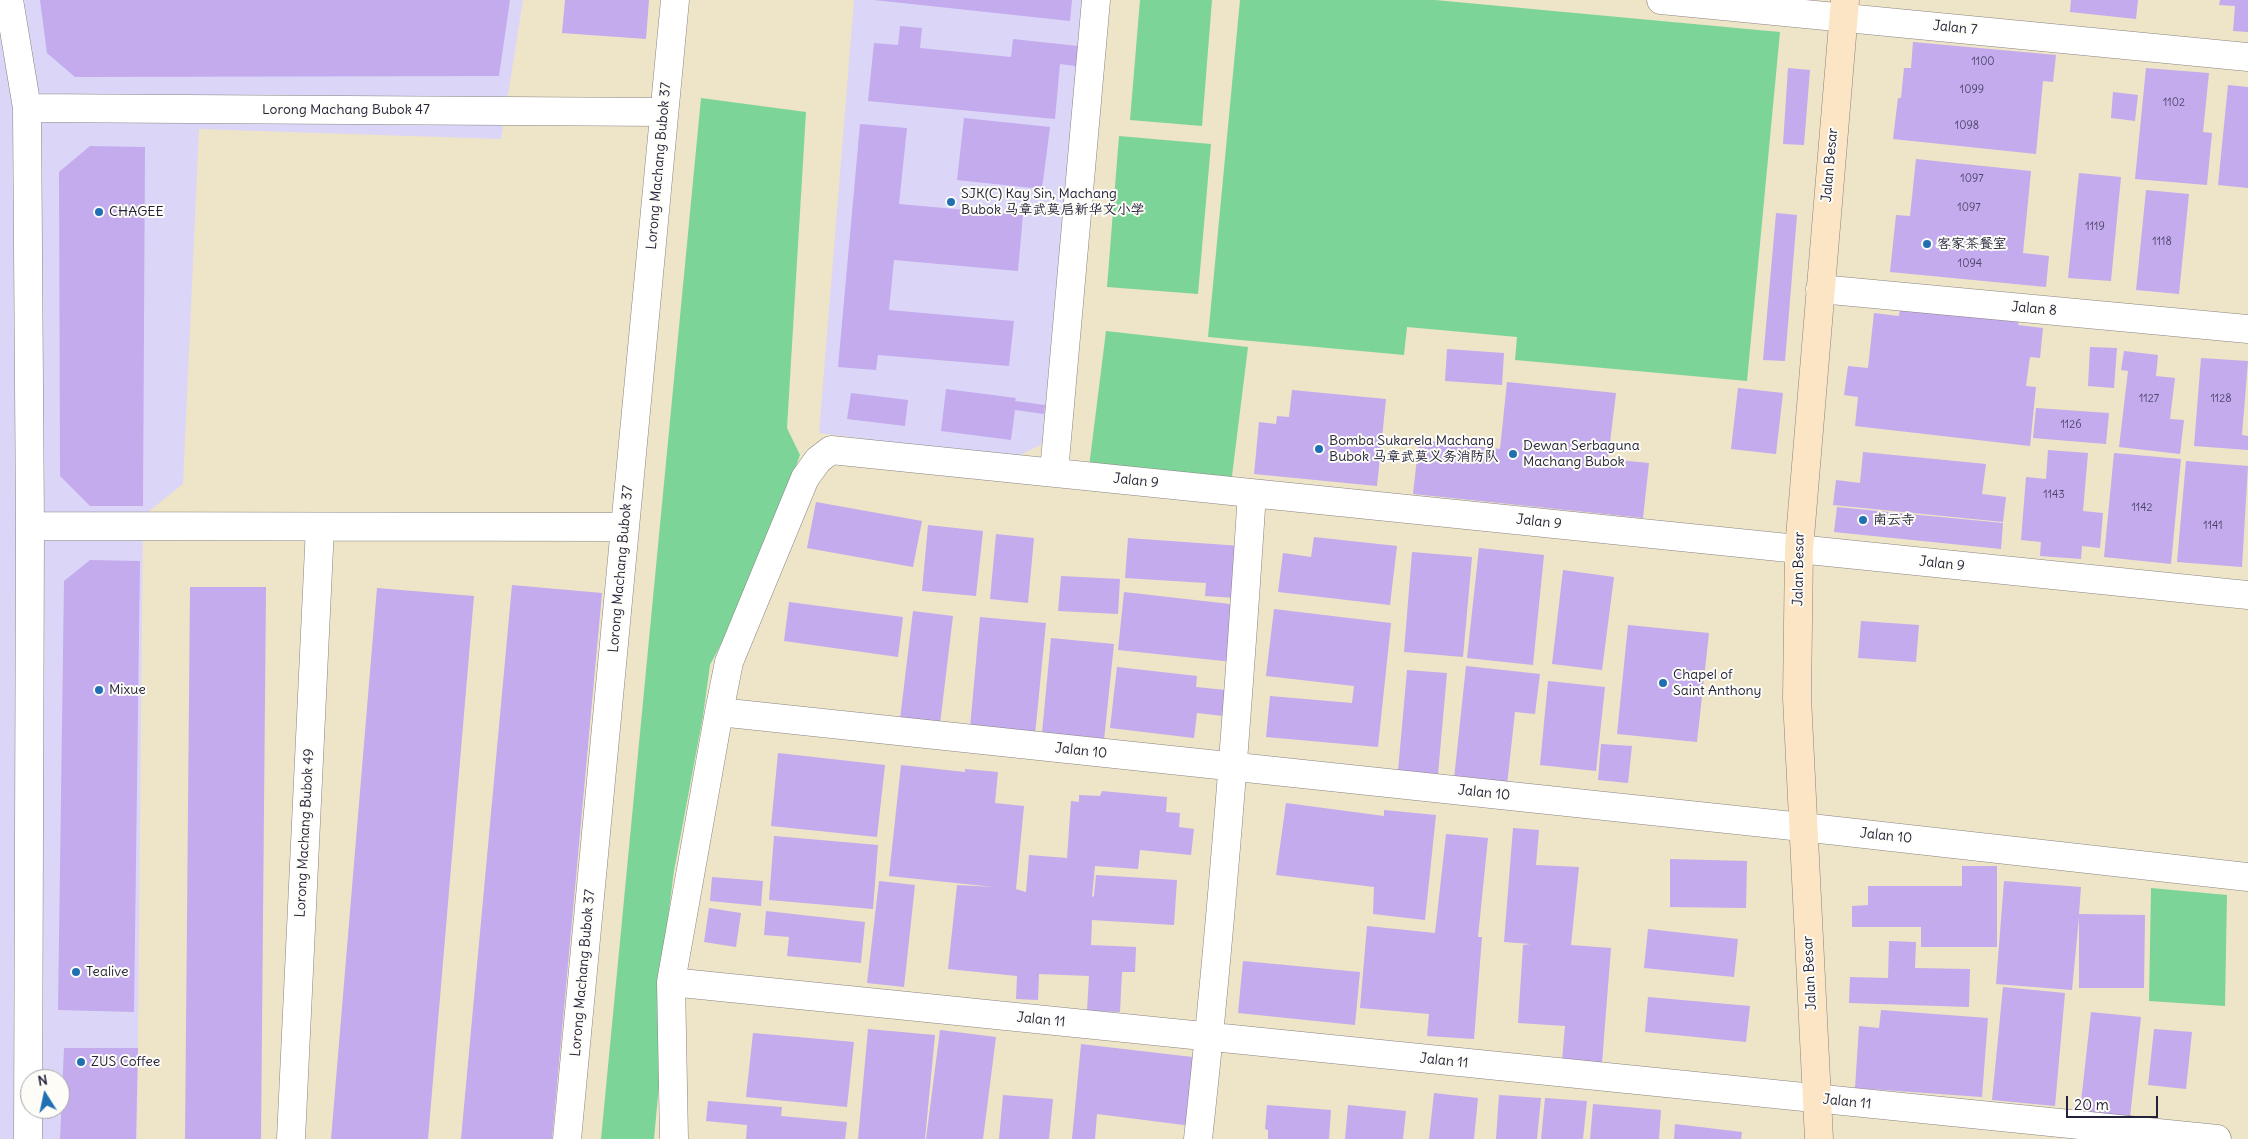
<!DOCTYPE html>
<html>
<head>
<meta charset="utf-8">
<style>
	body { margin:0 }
	#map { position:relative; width:2248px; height:1139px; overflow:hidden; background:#eee4c7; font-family:Delius,sans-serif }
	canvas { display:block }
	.north { position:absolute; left:20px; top:1069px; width:50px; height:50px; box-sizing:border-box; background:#fdfcf7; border:1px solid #a5a5ac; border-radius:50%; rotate:350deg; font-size:14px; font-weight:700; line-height:20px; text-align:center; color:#22223b }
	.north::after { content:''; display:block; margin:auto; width:18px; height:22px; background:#1f6fb2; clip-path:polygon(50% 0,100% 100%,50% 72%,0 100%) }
	.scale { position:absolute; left:2066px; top:1096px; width:92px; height:22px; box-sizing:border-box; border:2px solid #22223b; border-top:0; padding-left:6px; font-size:15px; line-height:18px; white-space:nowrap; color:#22223b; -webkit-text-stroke:4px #fdfcf7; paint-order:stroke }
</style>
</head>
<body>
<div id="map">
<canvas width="2248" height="1139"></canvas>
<div class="north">N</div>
<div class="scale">20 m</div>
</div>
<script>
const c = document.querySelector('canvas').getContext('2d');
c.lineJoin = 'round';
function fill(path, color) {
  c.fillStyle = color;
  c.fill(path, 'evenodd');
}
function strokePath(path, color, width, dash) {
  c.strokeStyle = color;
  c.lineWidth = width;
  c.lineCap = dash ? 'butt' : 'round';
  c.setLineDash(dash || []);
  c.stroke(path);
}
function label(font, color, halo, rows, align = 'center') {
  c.font = font + ' Delius,"LXGW WenKai TC",sans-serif';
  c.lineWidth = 4;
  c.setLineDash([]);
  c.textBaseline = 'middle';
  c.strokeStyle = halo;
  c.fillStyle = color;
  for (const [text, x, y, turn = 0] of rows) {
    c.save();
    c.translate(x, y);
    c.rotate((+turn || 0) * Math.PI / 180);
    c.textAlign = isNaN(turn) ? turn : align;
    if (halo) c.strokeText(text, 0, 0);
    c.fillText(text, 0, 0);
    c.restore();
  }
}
fill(new Path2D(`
	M 0,0 L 523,0 L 501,139 L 199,129 L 183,484 L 143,516 L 137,1139 L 0,1139 ZM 30,1079 L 60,1079 L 60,1109 L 30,1109 Z
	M 854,0 L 1083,0 L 1042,444 L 1015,458 L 819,433 Z`), '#dbd6f7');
fill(new Path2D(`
	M 1140,0 L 1212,0 L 1202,126 L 1130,120 Z
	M 1240,0 L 1435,0 L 1780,32 L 1747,381 L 1515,360 L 1517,337 L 1407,327 L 1404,355 L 1208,337 Z
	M 701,98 L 806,112 L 787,428 L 800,455 L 754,581 L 710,665 L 703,716 L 674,871 L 658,996 L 659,1085 L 654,1139 L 601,1139 Z
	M 1119,136 L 1211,144 L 1198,294 L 1107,287 Z
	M 1106,331 L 1248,347 L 1231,484 L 1089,467 Z
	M 2151,888 L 2227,895 L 2225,1006 L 2149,1001 Z`), '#7dd499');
fill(new Path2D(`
	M 40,0 L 510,0 L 499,76 L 75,77 L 47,53 Z
	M 565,0 L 649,0 L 646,39 L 562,33 Z
	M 874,0 L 1072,0 L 1070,21 Z
	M 2071,0 L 2138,0 L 2136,19 L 2070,12 Z
	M 2220,0 L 2248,0 L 2248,32 L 2233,31 L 2235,6 L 2219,5 Z
	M 900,26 L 922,28 L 920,48 L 1011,57 L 1013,39 L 1078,46 L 1076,66 L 1060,64 L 1055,119 L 868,101 L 874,43 L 898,45 Z
	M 1913,42 L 2056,55 L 2053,82 L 2043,81 L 2036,154 L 1893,139 L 1898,98 L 1901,98 L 1904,68 L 1911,68 Z
	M 1788,68 L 1810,70 L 1804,145 L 1783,144 Z
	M 2146,68 L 2209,73 L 2203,132 L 2212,133 L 2207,185 L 2135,179 Z
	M 2228,85 L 2248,87 L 2248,188 L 2218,185 Z
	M 2113,92 L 2138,95 L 2135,121 L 2111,118 Z
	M 964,118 L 1050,127 L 1042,189 L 957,180 Z
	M 860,124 L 907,128 L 899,204 L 1023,215 L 1018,271 L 894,260 L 889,310 L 1014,321 L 1009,366 L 878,355 L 876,370 L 838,367 Z
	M 90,146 L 145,147 L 143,506 L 90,506 L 60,476 L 59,172 Z
	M 1916,159 L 2031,171 L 2023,253 L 2049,256 L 2046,287 L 1890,272 L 1896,215 L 1910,216 Z
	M 2079,173 L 2121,177 L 2111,281 L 2068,278 Z
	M 2146,190 L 2189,194 L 2179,294 L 2136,290 Z
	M 1776,213 L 1797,215 L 1785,361 L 1763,360 Z
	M 1900,309 L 2019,322 L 2018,325 L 2043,328 L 2040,358 L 2030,357 L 2026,386 L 2036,387 L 2030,446 L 1855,426 L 1858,397 L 1844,395 L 1848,366 L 1868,368 L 1874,313 L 1899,316 Z
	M 2090,347 L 2117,348 L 2114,388 L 2088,386 Z
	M 1447,349 L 1504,353 L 1502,385 L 1445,381 Z
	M 2124,351 L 2158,355 L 2156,376 L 2175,378 L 2170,419 L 2184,420 L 2180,454 L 2119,447 L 2128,371 L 2121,370 Z
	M 2201,358 L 2248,361 L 2242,435 L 2248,436 L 2248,450 L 2194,446 Z
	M 1507,382 L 1616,393 L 1608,459 L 1649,463 L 1643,518 L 1413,494 L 1419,440 L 1500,449 Z
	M 1738,388 L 1783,393 L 1776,454 L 1731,449 Z
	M 946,389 L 1016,398 L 1015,401 L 1045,405 L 1044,414 L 1015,410 L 1011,440 L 941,431 Z
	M 1292,390 L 1386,399 L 1377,486 L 1254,474 L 1259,422 L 1276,424 L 1277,416 L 1289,417 Z
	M 851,393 L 908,400 L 905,426 L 847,419 Z
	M 2036,408 L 2109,413 L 2106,444 L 2033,438 Z
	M 2048,450 L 2088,453 L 2083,511 L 2103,513 L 2100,548 L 2082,546 L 2081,559 L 2040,556 L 2041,542 L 2021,540 L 2026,477 L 2046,479 Z
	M 1863,452 L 1986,464 L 1982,494 L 2006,497 L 2003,522 L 1833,505 L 1836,480 L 1860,483 Z
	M 2114,453 L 2181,459 L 2171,564 L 2104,557 Z
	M 2186,461 L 2248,466 L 2242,567 L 2177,562 Z
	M 816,502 L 922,521 L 913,567 L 807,548 Z
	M 1837,507 L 2003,523 L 2001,549 L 1834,532 Z
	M 928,525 L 983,531 L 976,596 L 922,591 Z
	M 996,534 L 1034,538 L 1028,603 L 990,599 Z
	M 1314,537 L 1397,546 L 1390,605 L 1278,592 L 1283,553 L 1311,557 Z
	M 1128,538 L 1241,546 L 1237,598 L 1205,596 L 1206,583 L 1125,578 Z
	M 1479,548 L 1544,555 L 1533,665 L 1467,658 Z
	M 1412,552 L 1472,557 L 1463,657 L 1404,652 Z
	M 90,560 L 140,561 L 134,1012 L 58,1010 L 64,581 Z
	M 1563,570 L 1614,577 L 1602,670 L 1552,664 Z
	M 1061,576 L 1120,579 L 1118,614 L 1058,611 Z
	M 512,585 L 602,593 L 552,1139 L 461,1139 Z
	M 190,587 L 266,587 L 261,1139 L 185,1139 Z
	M 377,588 L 474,596 L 428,1139 L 331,1139 Z
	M 1124,592 L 1239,605 L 1233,662 L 1118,650 Z
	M 789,602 L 903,617 L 898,657 L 784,641 Z
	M 1274,609 L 1391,623 L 1378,747 L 1266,737 L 1270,696 L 1352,703 L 1354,686 L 1266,676 Z
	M 913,611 L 953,616 L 940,724 L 900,719 Z
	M 980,617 L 1046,623 L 1035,735 L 970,728 Z
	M 1861,621 L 1919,625 L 1916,662 L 1858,658 Z
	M 1628,625 L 1709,633 L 1697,742 L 1617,734 Z
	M 1051,638 L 1114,644 L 1104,740 L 1042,733 Z
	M 1466,666 L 1540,674 L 1535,714 L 1515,712 L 1507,785 L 1454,779 Z
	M 1117,667 L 1197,676 L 1196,687 L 1226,690 L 1223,716 L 1197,713 L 1194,738 L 1110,728 Z
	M 1407,670 L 1447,673 L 1438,774 L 1398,771 Z
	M 1548,681 L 1605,687 L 1596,771 L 1540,765 Z
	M 1601,744 L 1632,746 L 1628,783 L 1598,780 Z
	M 778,753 L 885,765 L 877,837 L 771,826 Z
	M 901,765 L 965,772 L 965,769 L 998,772 L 995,803 L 1024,806 L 1016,889 L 1026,892 L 1029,855 L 1067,858 L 1071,801 L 1079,802 L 1079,795 L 1100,796 L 1102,791 L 1167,797 L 1166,812 L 1180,813 L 1179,827 L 1194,829 L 1191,855 L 1140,850 L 1138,869 L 1095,866 L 1092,897 L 1094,896 L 1096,875 L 1177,880 L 1174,925 L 1092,920 L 1091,945 L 1136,947 L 1135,972 L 1122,972 L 1120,1012 L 1087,1011 L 1089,976 L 1039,974 L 1038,1000 L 1016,999 L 1017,976 L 948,969 L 957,885 L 994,887 L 889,876 Z
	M 1286,803 L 1384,816 L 1384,810 L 1436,815 L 1425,920 L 1373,914 L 1374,887 L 1276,875 Z
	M 1513,828 L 1539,830 L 1536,865 L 1579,867 L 1571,945 L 1611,948 L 1602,1063 L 1562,1061 L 1565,1026 L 1518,1023 L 1523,945 L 1531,944 L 1504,942 Z
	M 1446,834 L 1488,838 L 1478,937 L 1482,937 L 1474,1039 L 1427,1036 L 1429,1014 L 1360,1008 L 1367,926 L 1435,933 Z
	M 774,836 L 878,845 L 873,909 L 769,900 Z
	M 1670,859 L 1747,861 L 1746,908 L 1670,907 Z
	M 1962,866 L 1997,866 L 1997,947 L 1921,947 L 1921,927 L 1852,927 L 1852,906 L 1868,905 L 1868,886 L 1962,886 Z
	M 712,877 L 763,881 L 761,906 L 710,901 Z
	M 879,881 L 915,885 L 904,987 L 867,983 Z
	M 2004,881 L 2081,887 L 2079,914 L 2145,915 L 2144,988 L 2079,988 L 2079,917 L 2072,990 L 1996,984 Z
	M 709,908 L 741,913 L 736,947 L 704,942 Z
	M 766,911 L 865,922 L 861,963 L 787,956 L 789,937 L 764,935 Z
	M 1648,929 L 1738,939 L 1734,977 L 1644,968 Z
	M 1889,941 L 1916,942 L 1915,968 L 1970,969 L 1969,1007 L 1849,1003 L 1850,977 L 1888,978 Z
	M 1243,961 L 1360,972 L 1355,1025 L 1238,1013 Z
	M 2003,987 L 2065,993 L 2055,1106 L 1992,1100 Z
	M 1648,997 L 1750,1006 L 1746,1042 L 1645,1032 Z
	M 1881,1010 L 1988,1018 L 1982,1097 L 1855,1088 L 1859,1026 L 1879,1028 Z
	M 2091,1012 L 2141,1017 L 2130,1117 L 2080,1111 Z
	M 868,1029 L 935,1035 L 925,1139 L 858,1139 Z
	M 2154,1029 L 2192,1032 L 2186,1089 L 2148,1085 Z
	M 940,1030 L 996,1037 L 983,1139 L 926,1139 Z
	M 753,1033 L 854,1042 L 847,1107 L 746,1097 Z
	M 1081,1044 L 1201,1058 L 1192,1126 L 1097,1114 L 1095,1139 L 1072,1139 Z
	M 64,1048 L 138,1048 L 136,1139 L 60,1139 Z
	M 1434,1093 L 1478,1098 L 1474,1139 L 1429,1139 Z
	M 1003,1095 L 1053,1099 L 1049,1139 L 999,1139 Z
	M 1499,1095 L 1541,1098 L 1537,1139 L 1496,1139 Z
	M 1545,1098 L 1587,1101 L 1583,1139 L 1541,1139 Z
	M 708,1101 L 782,1107 L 781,1116 L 847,1122 L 845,1139 L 746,1139 L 747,1125 L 706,1121 Z
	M 1593,1104 L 1661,1110 L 1659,1139 L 1590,1139 Z
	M 1267,1105 L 1331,1110 L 1329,1139 L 1268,1139 L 1268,1130 L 1265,1129 Z
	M 1348,1105 L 1406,1111 L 1403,1139 L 1345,1139 Z
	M 1675,1124 L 1742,1132 L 1741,1139 L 1674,1139 Z`), '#c3abed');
const street = new Path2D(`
	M 9,0 L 27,108 L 30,526 L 28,1139
	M 1661,0 L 2248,57
	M 27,108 L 664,112
	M 1820,289 L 2248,329
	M 1054,472 L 1096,0
	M 30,526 L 624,527
	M 719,712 L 1802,827 L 2248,877
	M 671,982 L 2217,1139
	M 291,1139 L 320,527
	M 567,1139 L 675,0
	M 674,1139 L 671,982 L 719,712 L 729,662 L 805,478 L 818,460 L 831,450 L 2248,595
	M 1198,1139 C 1222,924 1238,709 1252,493`);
const secondary = new Path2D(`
	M 1819,1139 L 1797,698 L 1799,549 L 1845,0`);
strokePath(street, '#888381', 29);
strokePath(secondary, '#888381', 29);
strokePath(street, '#fff', 28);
strokePath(secondary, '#fce5c4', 28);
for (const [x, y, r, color] of [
	[951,202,5,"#1f6fb2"],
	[99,212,5,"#1f6fb2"],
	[1927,244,5,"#1f6fb2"],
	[1319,449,5,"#1f6fb2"],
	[1513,454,5,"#1f6fb2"],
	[1863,520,5,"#1f6fb2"],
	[1663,683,5,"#1f6fb2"],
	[99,690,5,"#1f6fb2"],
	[76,972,5,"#1f6fb2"],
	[81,1062,5,"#1f6fb2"]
]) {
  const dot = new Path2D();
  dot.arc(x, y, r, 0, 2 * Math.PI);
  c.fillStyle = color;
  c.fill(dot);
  strokePath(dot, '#fdfcf7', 2);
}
label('11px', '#4a4468', null, [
	["1100",1983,62],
	["1099",1972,90],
	["1102",2174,103],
	["1098",1967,126],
	["1097",1972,179],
	["1097",1969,208],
	["1119",2095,227],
	["1118",2162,242],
	["1094",1970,264],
	["1127",2149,399],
	["1128",2221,399],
	["1126",2071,425],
	["1143",2054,495],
	["1142",2142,508],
	["1141",2213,526]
]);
label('14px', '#22223b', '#fdfcf7', [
	["Jalan 7",1955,28,6],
	["Lorong Machang Bubok 47",346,110],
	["Jalan Besar",1830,165,-85],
	["Lorong Machang Bubok 37",659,166,-85],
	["Jalan 8",2034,309,5],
	["Jalan 9",1136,481,6],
	["Jalan 9",1539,522,6],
	["Jalan 9",1942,564,6],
	["Lorong Machang Bubok 37",621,569,-85],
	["Jalan Besar",1799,569,-89],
	["Jalan 10",1081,751,6],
	["Jalan 10",1484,793,6],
	["Lorong Machang Bubok 49",305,833,-87],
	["Jalan 10",1886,836,6],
	["Lorong Machang Bubok 37",583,973,-85],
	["Jalan Besar",1810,973,-93],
	["Jalan 11",1041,1020,6],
	["Jalan 11",1444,1061,6],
	["Jalan 11",1847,1102,6]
]);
label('14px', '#22223b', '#fdfcf7', [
	["SJK(C) Kay Sin, Machang",961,194],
	["Bubok 马章武莫启新华文小学",961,210],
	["CHAGEE",109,212],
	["客家茶餐室",1937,244],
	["Bomba Sukarela Machang",1329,441],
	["Bubok 马章武莫义务消防队",1329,457],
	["Dewan Serbaguna",1523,446],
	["Machang Bubok",1523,462],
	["南云寺",1873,520],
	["Chapel of",1673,675],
	["Saint Anthony",1673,691],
	["Mixue",109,690],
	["Tealive",86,972],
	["ZUS Coffee",91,1062]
], 'left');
</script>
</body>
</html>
